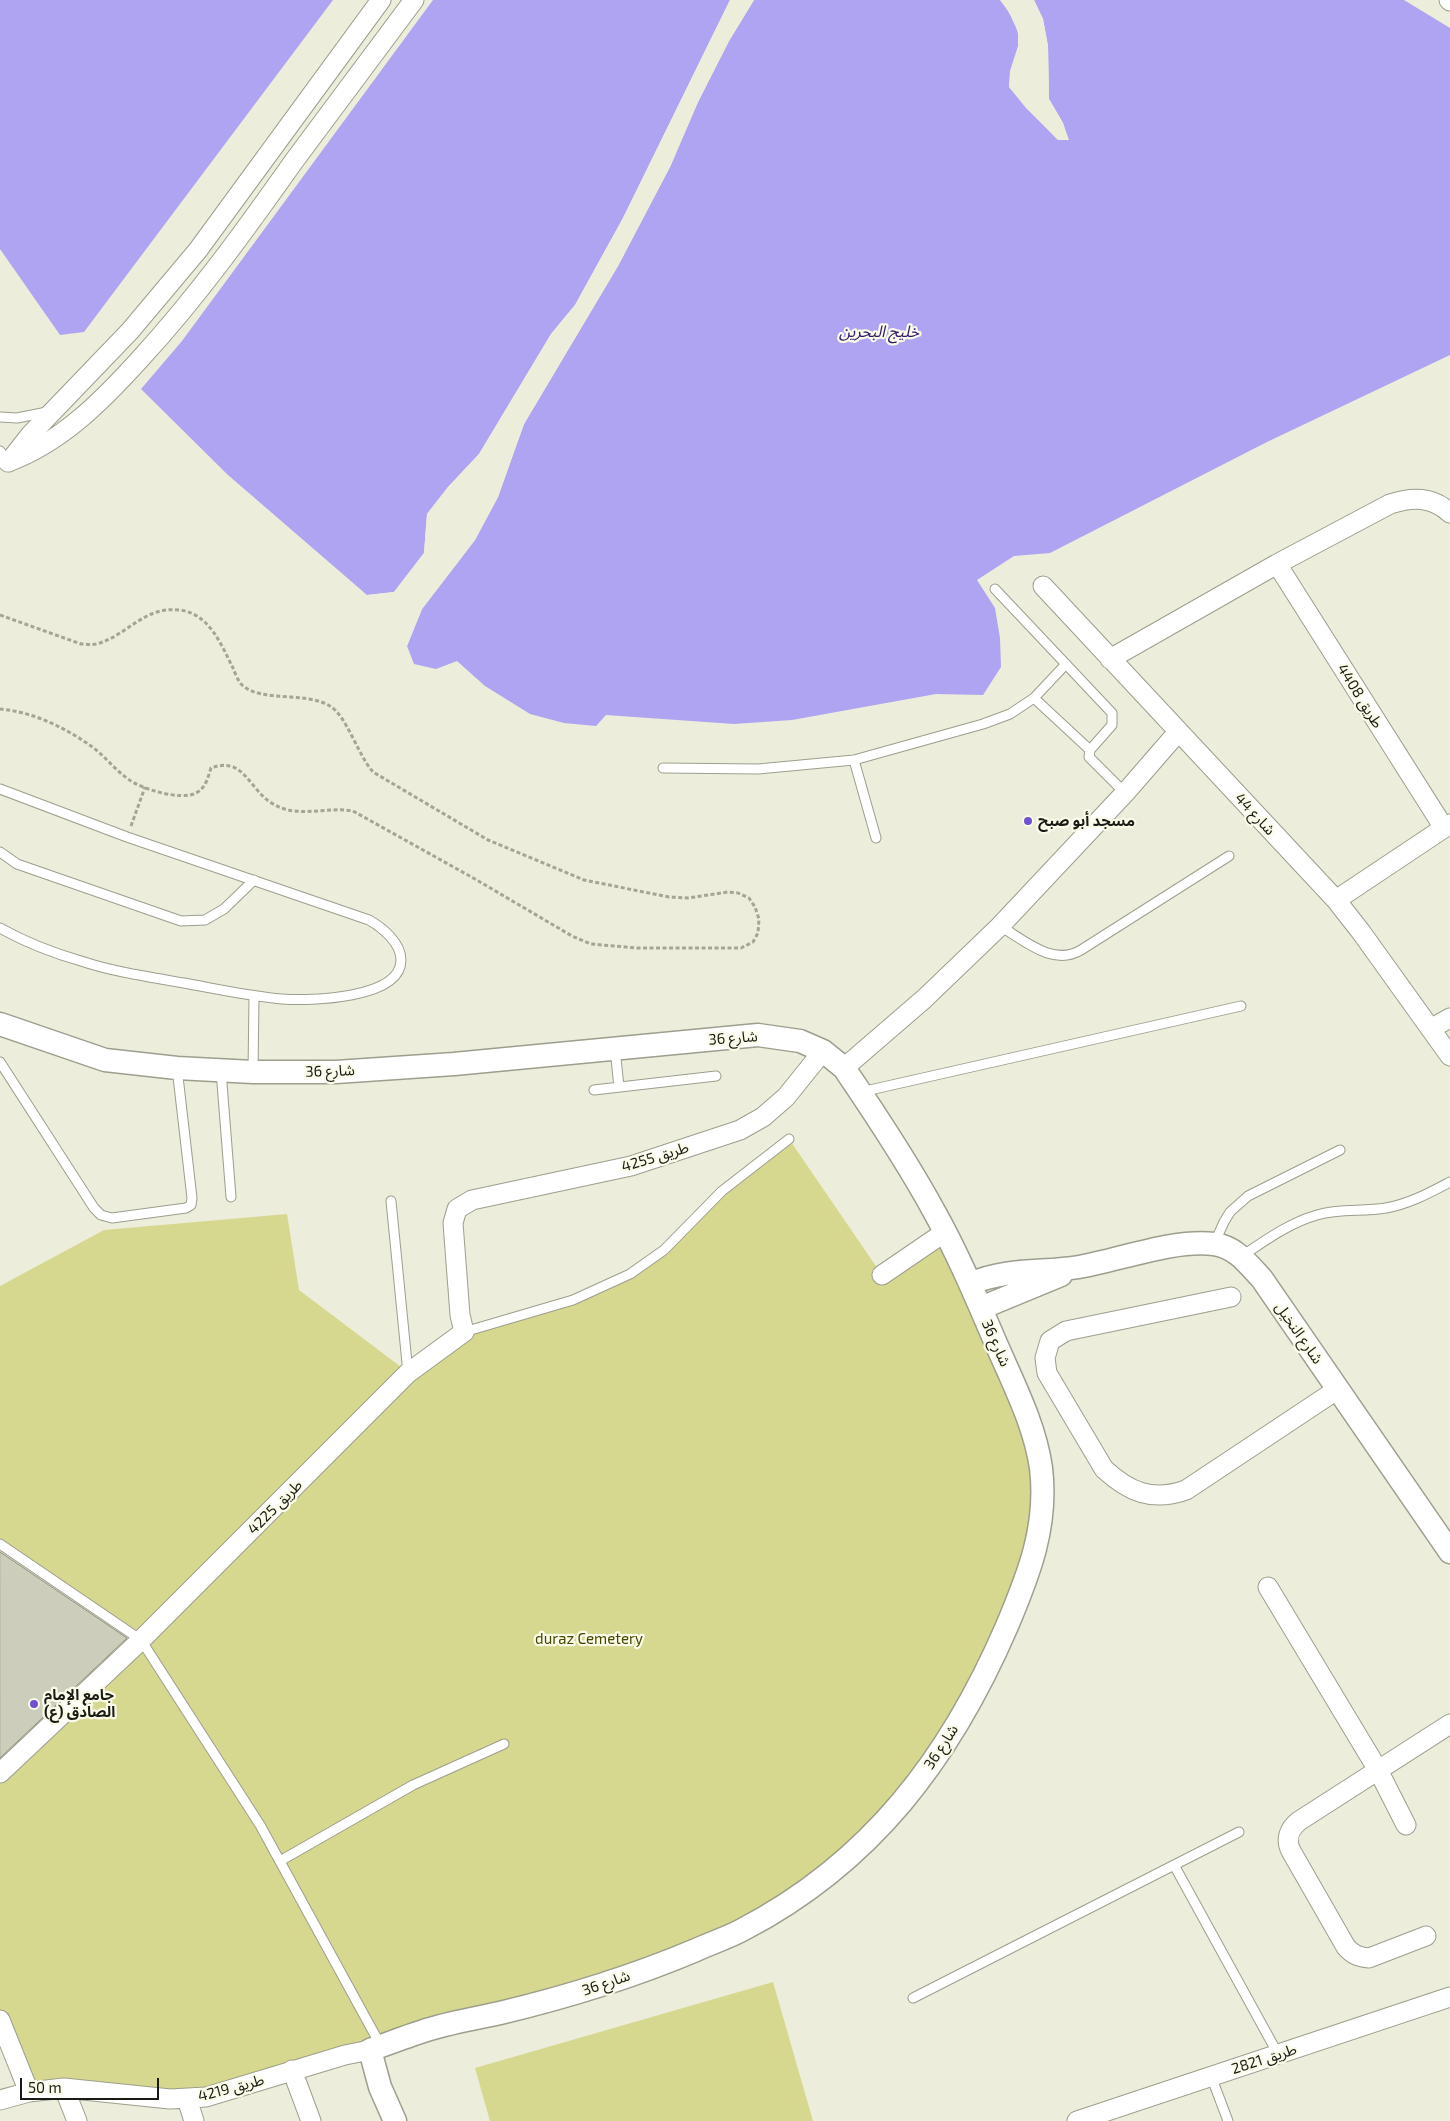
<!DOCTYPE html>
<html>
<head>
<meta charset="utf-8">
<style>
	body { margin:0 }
	#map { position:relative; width:1450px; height:2121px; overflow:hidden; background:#ededdb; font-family:"Exo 2",sans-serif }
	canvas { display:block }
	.scale { position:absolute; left:20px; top:2078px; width:139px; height:22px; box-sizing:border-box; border:2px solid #1b1b15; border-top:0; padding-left:6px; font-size:15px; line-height:18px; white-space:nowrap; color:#1b1b15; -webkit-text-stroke:4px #fafbe8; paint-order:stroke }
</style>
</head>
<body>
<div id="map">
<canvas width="1450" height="2121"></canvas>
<div class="scale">50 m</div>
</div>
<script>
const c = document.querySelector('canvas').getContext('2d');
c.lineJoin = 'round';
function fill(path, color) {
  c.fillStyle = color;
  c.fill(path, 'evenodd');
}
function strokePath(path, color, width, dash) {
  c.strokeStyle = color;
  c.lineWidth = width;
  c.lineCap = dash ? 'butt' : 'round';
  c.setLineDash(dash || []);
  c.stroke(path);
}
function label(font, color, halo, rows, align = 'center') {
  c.font = font + ' "Exo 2","Noto Sans Arabic",sans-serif';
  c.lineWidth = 4.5;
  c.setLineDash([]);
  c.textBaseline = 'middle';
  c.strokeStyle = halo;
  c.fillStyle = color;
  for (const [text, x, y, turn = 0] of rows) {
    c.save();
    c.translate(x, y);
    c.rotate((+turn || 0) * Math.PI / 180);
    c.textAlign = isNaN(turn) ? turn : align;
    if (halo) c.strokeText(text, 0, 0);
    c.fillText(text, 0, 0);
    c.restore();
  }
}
fill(new Path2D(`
	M 789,1139 L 882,1275 L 945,1232 L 970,1284 L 1043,1492 L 1021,1593 L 915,1788 L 741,1931 L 292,2070 L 187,2099 L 29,2092 L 0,2024 L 0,1773 L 141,1640 L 0,1546 L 0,1286 L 104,1230 L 287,1214 L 299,1290 L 409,1373 L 464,1332 L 537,1311 L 630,1274 Z
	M 773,1982 L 813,2121 L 490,2121 L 475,2068 Z`), '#d7d88f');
fill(new Path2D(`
	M 0,0 L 333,0 L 84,332 L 60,335 L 0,249 Z
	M 433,0 L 730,0 L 623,218 L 575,305 L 551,334 L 479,454 L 448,487 L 427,514 L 424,553 L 394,592 L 367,595 L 228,475 L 141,389 L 182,341 Z
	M 754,0 L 1000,0 C 1010,13 1022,31 1018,48 C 1015,62 1010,71 1009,87 L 1058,140 L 1068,140 L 1063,123 L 1049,99 L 1048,46 L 1043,19 L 1034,0 L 1404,0 L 1450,28 L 1450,355 L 1267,442 L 1050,553 L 1014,556 L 977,580 L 995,608 L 1000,638 L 1001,667 L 983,695 L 936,694 L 792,720 L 734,724 L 606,715 L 596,726 L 564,723 L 530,714 L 485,686 L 457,661 L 436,669 L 414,664 L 407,646 L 422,609 L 475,540 L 498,497 L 524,424 L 618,266 L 670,167 L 698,102 L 729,41 Z`), '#afa4f1');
fill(new Path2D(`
	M 730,0 L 733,0 L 625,219 L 578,306 L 553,335 L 481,455 L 450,488 L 430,515 L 426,554 L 396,594 L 369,597 L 367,595 L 394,592 L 424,553 L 427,514 L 448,487 L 479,454 L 551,334 L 575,305 L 623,218 Z
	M 751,0 L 754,0 L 729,41 L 698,102 L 670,167 L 618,266 L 524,424 L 498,497 L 475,540 L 422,609 L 407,646 L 405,643 L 420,608 L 473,539 L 496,496 L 522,423 L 599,296 L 668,166 L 696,101 L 727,40 Z
	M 1000,0 L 1004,0 L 1011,9 L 1020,32 L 1021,47 L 1012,71 L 1011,86 L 1047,126 L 1059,137 L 1065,137 L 1061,124 L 1047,99 L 1046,46 L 1040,20 L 1032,0 L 1034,0 L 1043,19 L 1048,46 L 1049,99 L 1063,123 L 1069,140 L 1058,140 L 1026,108 L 1009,87 L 1010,71 L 1018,46 L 1018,32 L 1008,10 Z`), '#ededdb');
const building = new Path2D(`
	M 0,1552 L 127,1638 L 0,1758 Z`);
fill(building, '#cccdba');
strokePath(building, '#8e8e7d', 1);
const service = new Path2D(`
	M 0,417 L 17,418 L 47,412
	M 0,451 L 8,462
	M 995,589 L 1112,713 L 1112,725 L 1090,750 L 1089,757 L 1125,793
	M 1034,698 L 1090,750
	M 854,760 L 876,838
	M 663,768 L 758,769 L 854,760 L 983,724 L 1010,714 L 1034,698 L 1066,664
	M 0,789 L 127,837 L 369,920 C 383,928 401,943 401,960 C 401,999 310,1001 282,999 C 249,996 217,989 184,983 C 149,977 114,972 81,961 C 53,953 25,942 0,928
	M 0,852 L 17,864 L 181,921 L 205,920 L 224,909 L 254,880
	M 1000,926 C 1024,940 1053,967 1081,950 L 1229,856
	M 615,1049 L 619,1087
	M 0,1062 L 94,1208 L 101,1215 L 112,1218 L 186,1208 L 191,1205 L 192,1198 L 177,1068
	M 221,1071 L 231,1197
	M 253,1072 L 254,996
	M 594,1090 L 716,1076
	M 861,1092 L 1241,1006
	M 391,1201 L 408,1373
	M 1214,1244 L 1224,1222 L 1230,1212 L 1248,1196 L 1340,1150
	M 1242,1256 C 1266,1240 1289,1223 1317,1215 C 1340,1208 1362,1212 1386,1208 C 1409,1204 1429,1193 1450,1182
	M 464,1332 L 573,1300 L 630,1274 L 664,1250 L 722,1191 L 789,1139
	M 0,1544 L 141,1640 L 260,1825 L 381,2046
	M 280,1861 L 413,1785 L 504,1744
	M 1174,1865 L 1278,2054
	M 913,1998 L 1239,1832
	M 1211,2076 L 1228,2121`);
const minor = new Path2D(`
	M 1449,0 L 1450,1
	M 8,462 C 62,442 103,400 141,358 C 197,297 246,229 294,161 C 334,107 374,54 414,0
	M 9,462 L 31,434 L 130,331 L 198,250 L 381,0
	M 1277,564 L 1444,828
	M 1043,586 L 1336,900 L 1361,932 L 1450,1056
	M 1110,659 L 1277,564 L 1390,504 C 1412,497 1432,496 1450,513
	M 1336,900 L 1450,824
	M 1432,1028 L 1450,1018
	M 844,1068 L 924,999 L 1000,926 L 1125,793 L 1178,732
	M 882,1275 L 945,1232
	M 1231,1297 L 1066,1331 L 1050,1341 L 1045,1358 L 1047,1373 L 1104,1469 C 1129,1492 1152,1502 1186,1490 L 1338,1389
	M 1268,1587 L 1378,1770 L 1406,1825
	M 0,1773 L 141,1640 L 408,1373 L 464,1332 L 460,1315 L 453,1223 L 457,1209 L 472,1200 L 631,1166 L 740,1130 L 763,1117 L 786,1097 L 823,1051
	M 1426,1936 L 1369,1958 C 1359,1957 1353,1955 1346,1947 L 1291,1851 C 1285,1839 1289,1829 1299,1821 L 1450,1724
	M 0,2020 L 29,2092
	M 292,2070 L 311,2121
	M 64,2088 L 77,2121
	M 187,2099 L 194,2121
	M 0,2100 L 29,2092 L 64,2088 L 170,2099 L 206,2097 L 345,2055 L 370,2050
	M 1077,2121 L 1450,1997`);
const tertiary = new Path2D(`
	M 0,1024 L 105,1060 L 177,1068 L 253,1072 L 336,1072 L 454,1064 L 758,1035 L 800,1041 L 823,1051 L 844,1068 C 876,1115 908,1163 935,1213 C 959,1256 978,1302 998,1348 C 1015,1387 1035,1426 1041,1468 C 1048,1526 1029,1574 1007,1626 C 950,1758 871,1863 742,1930 C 727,1938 711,1943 696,1950 C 632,1977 567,1997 500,2013 C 477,2018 453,2022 430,2029 C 410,2035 390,2043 370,2050 L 380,2087 L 395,2121
	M 970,1284 C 1006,1268 1042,1273 1079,1267 C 1120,1260 1173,1239 1214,1244 C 1236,1247 1248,1264 1262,1279 L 1450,1552
	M 981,1308 L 1061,1275`);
strokePath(service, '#9d9e8d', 11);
strokePath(minor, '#9d9e8d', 21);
strokePath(tertiary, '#9d9e8d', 25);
strokePath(new Path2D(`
	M 0,615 L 81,644 C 86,644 91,645 96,644 C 126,637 143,606 179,610 C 209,613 221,644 233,668 C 235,673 238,681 242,685 C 262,703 305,691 330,706 C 346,715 358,755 373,772 L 488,840 L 584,880 L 669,897 L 688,898 L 728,892 L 738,893 L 749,898 L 755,907 L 759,919 L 758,933 L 753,942 L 741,948 L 637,948 L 591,944 L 572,936 L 475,879 L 353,811 C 324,806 296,820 270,802 C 249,788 243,756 211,768 C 208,777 206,788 196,793 C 181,801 141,789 128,779 C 114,769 104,755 91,746 C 64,727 33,712 0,709
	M 131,826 L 145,787`), '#a5a597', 3, [4, 2.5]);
strokePath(service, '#fff', 9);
strokePath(minor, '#fff', 19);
strokePath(tertiary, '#fff', 22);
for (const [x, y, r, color] of [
	[1028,821,5,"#7053cc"],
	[34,1704,5,"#7053cc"]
]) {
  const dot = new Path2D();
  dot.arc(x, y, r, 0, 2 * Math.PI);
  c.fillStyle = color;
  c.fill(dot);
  strokePath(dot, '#fafbe8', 2);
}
label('15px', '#1b1b15', '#fafbe8', [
	["طريق 4408",1360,696,58],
	["شارع 44",1255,814,47],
	["شارع 36",733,1038,-4],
	["شارع 36",330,1071,-2],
	["طريق 4255",655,1157,-17],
	["شارع النخيل",1299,1333,55],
	["شارع 36",996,1343,66],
	["طريق 4225",275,1507,-45],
	["شارع 36",941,1747,-57],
	["شارع 36",606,1983,-19],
	["طريق 2821",1264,2059,-18],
	["طريق 4219",231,2088,-15]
]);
label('bold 15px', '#1b1b15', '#fafbe8', [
	["مسجد أبو صبح",1038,821],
	["جامع الإمام",44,1695],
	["الصادق (ع)",44,1712]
], 'left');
label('15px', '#474600', '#fafbe8', [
	["duraz Cemetery",589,1639]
]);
label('italic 16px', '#31166d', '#fafbe8', [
	["خليج البحرين",879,332]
]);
</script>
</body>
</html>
